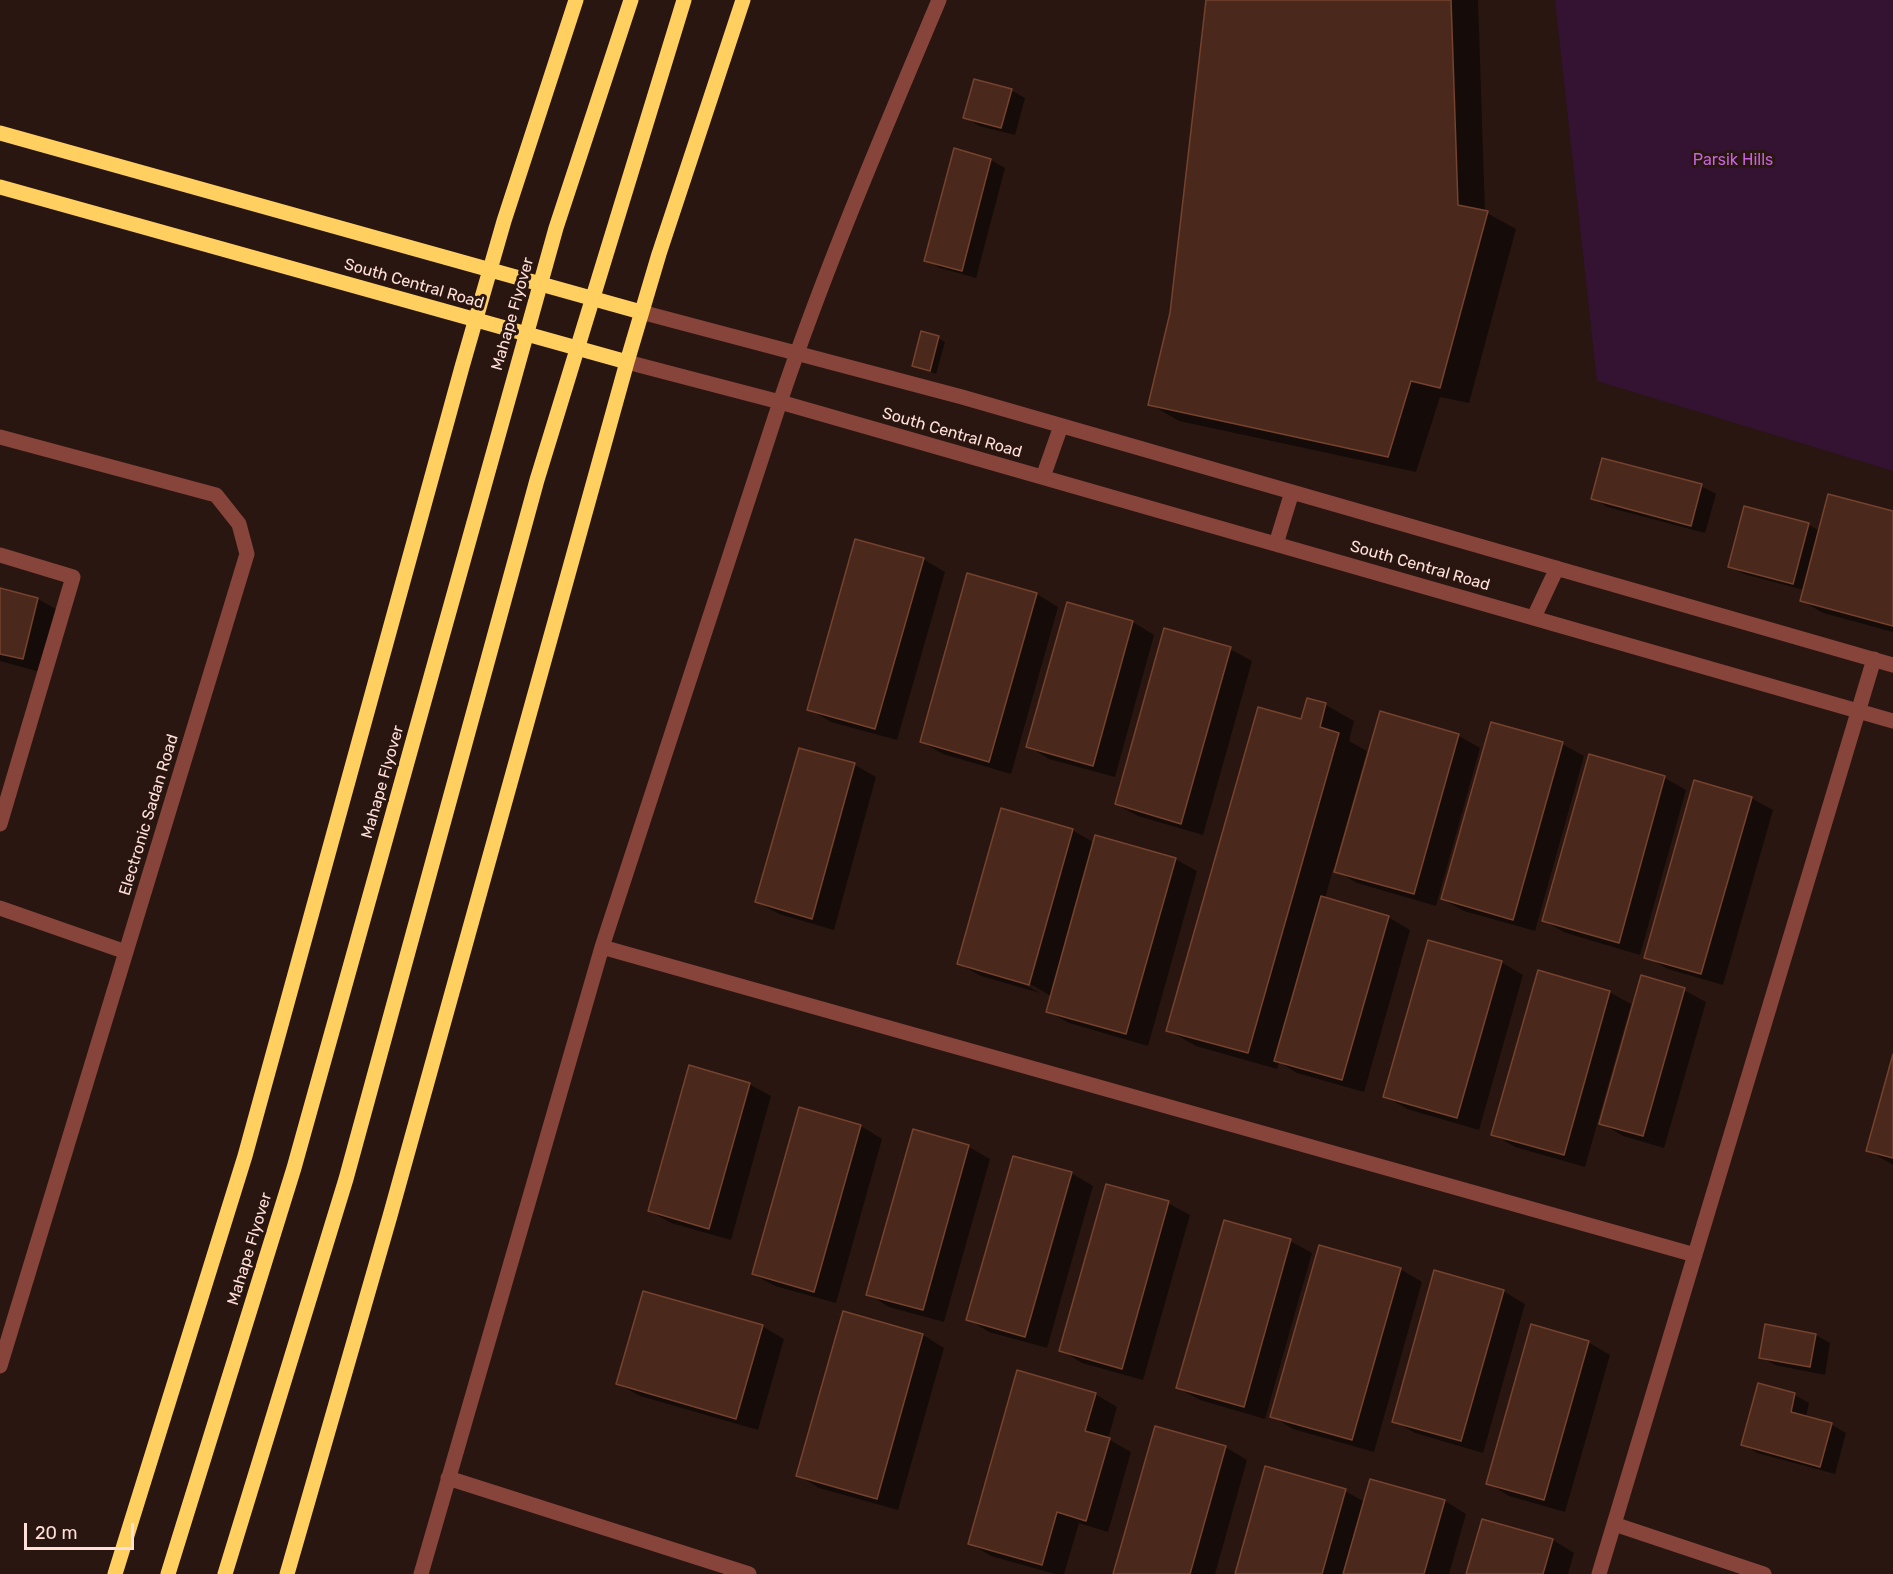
<!DOCTYPE html>
<html>
<head>
<meta charset="utf-8">
<style>
	body { margin:0 }
	#map { position:relative; width:1893px; height:1574px; overflow:hidden; background:#291610; font-family:Rubik,sans-serif }
	canvas { display:block }
	.scale { position:absolute; left:24px; top:1523px; width:110px; height:27px; box-sizing:border-box; border:3px solid #ffdfd8; border-top:0; padding-left:8px; font-size:18px; line-height:21px; white-space:nowrap; color:#ffdfd8; -webkit-text-stroke:4px #291610; paint-order:stroke }
</style>
</head>
<body>
<div id="map">
<canvas width="1893" height="1574"></canvas>
<div class="scale">20 m</div>
</div>
<script>
const c = document.querySelector('canvas').getContext('2d');
c.lineJoin = 'round';
function fill(path, color) {
  c.fillStyle = color;
  c.fill(path, 'evenodd');
}
function strokePath(path, color, width, dash) {
  c.strokeStyle = color;
  c.lineWidth = width;
  c.lineCap = dash ? 'butt' : 'round';
  c.setLineDash(dash || []);
  c.stroke(path);
}
function label(font, color, halo, rows, align = 'center') {
  c.font = font + ' Rubik,sans-serif';
  c.lineWidth = 6;
  c.setLineDash([]);
  c.textBaseline = 'middle';
  c.strokeStyle = halo;
  c.fillStyle = color;
  for (const [text, x, y, turn = 0] of rows) {
    c.save();
    c.translate(x, y);
    c.rotate((+turn || 0) * Math.PI / 180);
    c.textAlign = isNaN(turn) ? turn : align;
    if (halo) c.strokeText(text, 0, 0);
    c.fillText(text, 0, 0);
    c.restore();
  }
}
fill(new Path2D(`
	M 1555,0 L 1893,0 L 1893,471 L 1597,381 Z`), '#331331');
fill(new Path2D(`
	M 1208,0 L 1478,0 L 1485,212 L 1516,229 L 1469,403 L 1440,397 L 1416,472 L 1179,421 L 1150,404 L 1171,313 Z
	M 1011,90 L 1025,98 L 1015,135 L 979,126 L 965,117 Z
	M 955,150 L 991,160 L 1005,168 L 976,278 L 940,268 L 926,260 Z
	M 938,338 L 945,342 L 936,374 L 914,366 Z
	M 1701,486 L 1716,494 L 1705,533 L 1607,507 L 1593,498 Z
	M 1745,508 L 1809,525 L 1820,531 L 1893,513 L 1893,632 L 1823,613 L 1801,600 L 1804,590 L 1744,574 L 1730,566 Z
	M 923,559 L 945,572 L 897,740 L 831,722 L 809,709 Z
	M 0,589 L 38,599 L 66,615 L 51,675 L 0,661 Z
	M 1037,594 L 1058,607 L 1011,774 L 943,754 L 922,742 Z
	M 1068,604 L 1133,622 L 1154,635 L 1115,777 L 1049,759 L 1028,746 Z
	M 1230,649 L 1252,661 L 1203,835 L 1138,816 L 1116,804 Z
	M 1308,700 L 1326,705 L 1354,721 L 1349,741 L 1367,751 L 1336,861 L 1338,862 L 1381,713 L 1459,736 L 1480,748 L 1436,906 L 1357,883 L 1333,869 L 1325,899 L 1388,917 L 1410,930 L 1364,1092 L 1297,1073 L 1279,1062 L 1277,1069 L 1196,1046 L 1168,1030 L 1302,721 Z
	M 1562,744 L 1584,756 L 1535,931 L 1464,911 L 1442,899 Z
	M 800,750 L 855,765 L 876,777 L 834,930 L 779,914 L 757,902 Z
	M 1590,756 L 1665,778 L 1686,790 L 1640,955 L 1566,933 L 1544,921 Z
	M 1751,798 L 1773,810 L 1723,985 L 1668,969 L 1646,957 Z
	M 1072,830 L 1095,843 L 1175,859 L 1197,871 L 1148,1046 L 1069,1023 L 1047,1011 L 1051,996 L 1023,980 L 1022,983 L 1040,993 L 981,976 L 959,964 Z
	M 1501,962 L 1523,975 L 1479,1130 L 1407,1109 L 1385,1096 Z
	M 1684,990 L 1706,1002 L 1664,1148 L 1623,1136 L 1601,1123 Z
	M 1609,992 L 1631,1004 L 1585,1167 L 1515,1147 L 1493,1134 Z
	M 1893,1059 L 1893,1165 L 1868,1150 Z
	M 749,1084 L 771,1096 L 731,1240 L 671,1223 L 650,1211 Z
	M 800,1109 L 861,1126 L 882,1139 L 836,1303 L 775,1286 L 753,1274 Z
	M 969,1147 L 990,1159 L 944,1322 L 889,1307 L 868,1294 Z
	M 1071,1173 L 1093,1186 L 1047,1348 L 989,1332 L 968,1319 Z
	M 1168,1203 L 1190,1215 L 1143,1380 L 1082,1363 L 1061,1350 Z
	M 1290,1241 L 1312,1253 L 1265,1419 L 1200,1400 L 1178,1388 Z
	M 1400,1269 L 1422,1282 L 1374,1452 L 1293,1429 L 1272,1416 Z
	M 1503,1291 L 1525,1304 L 1483,1453 L 1415,1433 L 1394,1421 Z
	M 762,1326 L 784,1339 L 758,1430 L 640,1396 L 618,1384 Z
	M 923,1335 L 944,1348 L 898,1510 L 819,1488 L 798,1475 Z
	M 1816,1335 L 1830,1343 L 1825,1375 L 1775,1365 L 1761,1357 Z
	M 1588,1342 L 1610,1355 L 1565,1512 L 1509,1496 L 1488,1483 Z
	M 1759,1385 L 1795,1395 L 1809,1403 L 1806,1417 L 1832,1425 L 1846,1433 L 1835,1474 L 1757,1453 L 1743,1444 Z
	M 1095,1394 L 1117,1407 L 1108,1439 L 1131,1452 L 1108,1532 L 1079,1523 L 1064,1574 L 1055,1574 L 991,1556 L 969,1543 Z
	M 1225,1447 L 1247,1460 L 1215,1574 L 1114,1574 Z
	M 1371,1480 L 1445,1501 L 1466,1514 L 1449,1574 L 1236,1574 L 1345,1491 L 1365,1502 Z
	M 1553,1540 L 1574,1553 L 1568,1574 L 1468,1574 Z`), '#0007');
const building = new Path2D(`
	M 1206,0 L 1451,0 L 1458,205 L 1488,211 L 1440,388 L 1411,381 L 1388,457 L 1148,405 L 1170,313 Z
	M 974,79 L 1012,89 L 1001,128 L 963,118 Z
	M 954,148 L 991,159 L 962,271 L 924,261 Z
	M 921,331 L 939,336 L 930,371 L 912,366 Z
	M 1602,458 L 1702,484 L 1691,526 L 1591,499 Z
	M 1828,494 L 1893,511 L 1893,626 L 1800,601 Z
	M 1744,506 L 1809,523 L 1793,584 L 1728,567 Z
	M 855,539 L 924,558 L 875,729 L 807,710 Z
	M 967,573 L 1037,593 L 989,762 L 920,742 Z
	M 0,588 L 38,598 L 23,659 L 0,654 Z
	M 1067,602 L 1133,621 L 1093,766 L 1026,747 Z
	M 1164,628 L 1231,647 L 1181,824 L 1115,804 Z
	M 1307,698 L 1326,703 L 1320,727 L 1339,733 L 1248,1053 L 1166,1031 L 1258,707 L 1301,719 Z
	M 1380,711 L 1459,734 L 1414,894 L 1334,872 Z
	M 1491,722 L 1563,742 L 1513,920 L 1441,899 Z
	M 799,748 L 855,763 L 812,919 L 755,902 Z
	M 1589,754 L 1665,776 L 1619,943 L 1542,921 Z
	M 1694,780 L 1752,797 L 1701,974 L 1644,958 Z
	M 1001,808 L 1073,829 L 1029,985 L 957,964 Z
	M 1095,835 L 1176,858 L 1126,1034 L 1046,1012 Z
	M 1321,896 L 1389,916 L 1342,1080 L 1274,1061 Z
	M 1428,940 L 1502,961 L 1457,1118 L 1383,1097 Z
	M 1538,970 L 1610,991 L 1564,1155 L 1491,1135 Z
	M 1641,975 L 1685,988 L 1643,1136 L 1599,1124 Z
	M 1893,1054 L 1893,1158 L 1866,1151 Z
	M 689,1065 L 750,1083 L 709,1229 L 648,1211 Z
	M 799,1107 L 861,1125 L 814,1292 L 752,1274 Z
	M 913,1129 L 969,1145 L 923,1310 L 866,1295 Z
	M 1013,1156 L 1072,1172 L 1025,1337 L 966,1320 Z
	M 1106,1184 L 1169,1201 L 1122,1369 L 1059,1351 Z
	M 1224,1220 L 1291,1239 L 1244,1407 L 1176,1388 Z
	M 1319,1245 L 1401,1268 L 1352,1440 L 1270,1417 Z
	M 1434,1270 L 1504,1290 L 1461,1441 L 1392,1422 Z
	M 643,1291 L 763,1325 L 736,1419 L 616,1384 Z
	M 843,1311 L 923,1334 L 877,1499 L 796,1476 Z
	M 1531,1324 L 1589,1341 L 1544,1500 L 1486,1484 Z
	M 1765,1324 L 1816,1334 L 1810,1367 L 1759,1358 Z
	M 1017,1370 L 1096,1393 L 1085,1431 L 1110,1438 L 1086,1521 L 1057,1512 L 1042,1565 L 968,1544 Z
	M 1758,1383 L 1795,1393 L 1791,1412 L 1832,1423 L 1820,1467 L 1741,1445 Z
	M 1155,1426 L 1226,1446 L 1190,1574 L 1113,1574 Z
	M 1265,1466 L 1346,1489 L 1322,1574 L 1235,1574 Z
	M 1370,1479 L 1445,1500 L 1424,1574 L 1343,1574 Z
	M 1482,1519 L 1553,1539 L 1543,1574 L 1466,1574 Z`);
fill(building, '#4a291c');
strokePath(building, '#75422e', 1.5);
strokePath(new Path2D(`
	M 641,312 L 962,397 L 1893,665
	M 627,362 L 780,402 L 1893,721
	M 0,437 L 216,495 L 239,524 L 247,554 L 0,1366
	M 1043,477 L 1061,426
	M 1276,544 L 1292,492
	M 0,555 L 73,577 L 0,824
	M 1534,617 L 1557,568
	M 0,908 L 126,952
	M 602,947 L 1695,1255
	M 448,1478 L 749,1574
	M 1614,1524 L 1764,1574
	M 421,1574 L 602,947 L 780,402 C 826,266 883,133 939,0
	M 1599,1574 L 1874,659`), '#87443b', 15);
strokePath(new Path2D(`
	M 0,133 L 641,312
	M 0,187 L 627,362
	M 115,1574 L 245,1156 L 462,367 L 504,221 L 576,0
	M 287,1574 L 390,1216 L 627,362 L 659,254 L 743,0`), '#ffcf5f', 15);
strokePath(new Path2D(`
	M 168,1574 L 294,1168 L 556,228 L 631,0
	M 225,1574 L 346,1179 L 537,480 L 684,0`), '#ffcf5f', 15);
label('16px', '#cb62e0', '#291610', [
	["Parsik Hills",1733,160]
]);
label('16px', '#ffdfd8', '#291610', [
	["South Central Road",414,284,16],
	["Mahape Flyover",513,314,-74],
	["South Central Road",952,433,16],
	["South Central Road",1420,566,16],
	["Mahape Flyover",383,782,-74],
	["Electronic Sadan Road",149,815,-73],
	["Mahape Flyover",250,1249,-73]
]);
</script>
</body>
</html>
